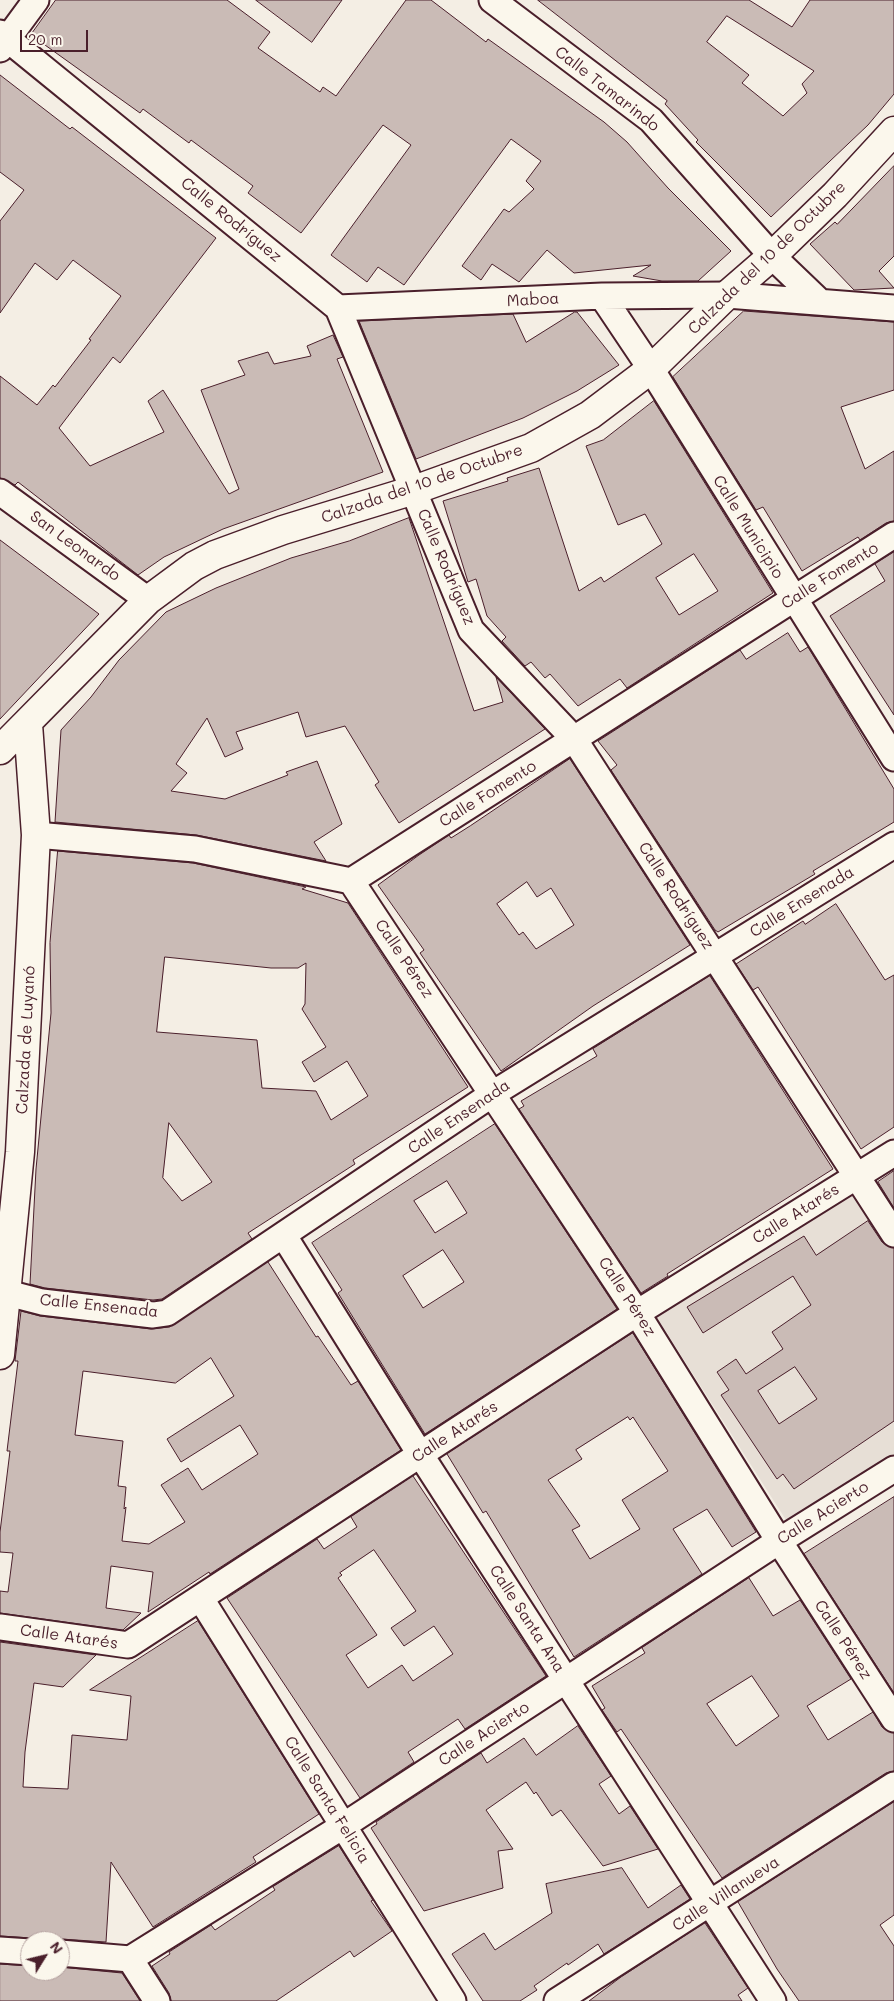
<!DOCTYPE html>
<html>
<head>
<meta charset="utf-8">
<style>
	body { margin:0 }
	#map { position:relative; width:894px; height:2001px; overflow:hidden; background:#f4eee4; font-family:Mali,sans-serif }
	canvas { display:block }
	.north { position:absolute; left:20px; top:1931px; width:50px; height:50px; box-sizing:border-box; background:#fbf7ec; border:1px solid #b4a19f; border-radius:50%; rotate:54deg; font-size:14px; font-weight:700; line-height:20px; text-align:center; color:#4a1f2b }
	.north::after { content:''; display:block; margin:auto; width:18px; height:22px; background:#4a1f2b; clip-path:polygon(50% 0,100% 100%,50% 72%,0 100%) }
	.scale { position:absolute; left:20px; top:30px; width:68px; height:22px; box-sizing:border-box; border:2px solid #4a1f2b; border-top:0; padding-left:6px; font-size:15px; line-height:18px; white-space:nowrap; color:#4a1f2b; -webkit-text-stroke:4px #fbf7ec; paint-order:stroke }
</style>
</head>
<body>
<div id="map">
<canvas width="894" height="2001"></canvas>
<div class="north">N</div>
<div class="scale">20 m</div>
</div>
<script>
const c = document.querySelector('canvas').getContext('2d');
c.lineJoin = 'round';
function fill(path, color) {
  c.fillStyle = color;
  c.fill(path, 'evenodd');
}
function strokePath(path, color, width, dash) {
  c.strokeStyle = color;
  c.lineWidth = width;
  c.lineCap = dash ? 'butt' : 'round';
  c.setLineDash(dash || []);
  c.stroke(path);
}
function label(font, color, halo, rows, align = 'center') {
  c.font = font + ' Mali,sans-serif';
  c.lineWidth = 4.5;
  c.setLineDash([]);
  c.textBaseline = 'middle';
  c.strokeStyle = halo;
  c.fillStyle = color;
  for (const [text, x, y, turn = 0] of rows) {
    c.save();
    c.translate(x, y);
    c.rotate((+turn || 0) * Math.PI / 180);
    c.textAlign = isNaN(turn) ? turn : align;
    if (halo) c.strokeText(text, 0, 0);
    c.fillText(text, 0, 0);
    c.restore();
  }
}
fill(new Path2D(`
	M 855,1189 L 894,1251 L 894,1454 L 786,1520 L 656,1316 Z`), '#e7dfd6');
const building = new Path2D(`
	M 56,0 L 227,0 L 270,32 L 258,48 L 320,92 L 323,87 L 336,96 L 406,0 L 431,0 L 486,42 L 488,39 L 604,122 L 627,142 L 668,188 L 731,251 L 698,281 L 662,281 L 633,276 L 651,265 L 574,273 L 547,250 L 519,282 L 492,264 L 481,280 L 462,266 L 504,209 L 509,212 L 534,189 L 526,181 L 541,161 L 511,139 L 404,285 L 378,267 L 367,282 L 331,255 L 411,145 L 383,125 L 301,233 L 248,193 L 253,186 L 191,140 L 189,143 L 143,109 L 140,113 L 31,35 Z
	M 256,0 L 342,0 L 312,42 Z
	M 538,0 L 749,0 L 792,27 L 810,0 L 894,0 L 894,94 L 868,125 L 771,217 L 696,142 L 698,140 L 665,104 L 667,101 ZM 727,16 L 814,71 L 802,84 L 807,93 L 783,116 L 742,83 L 749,75 L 707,42 Z
	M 0,75 L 70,129 L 72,127 L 216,238 L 120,363 L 113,357 L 59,428 L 90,466 L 164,432 L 148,401 L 163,390 L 229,494 L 239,489 L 201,390 L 245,375 L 238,361 L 268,352 L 274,364 L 311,356 L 307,346 L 333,335 L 343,357 L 337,359 L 383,472 L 223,529 L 164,557 L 138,575 L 18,482 L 15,485 L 0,478 L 0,376 L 37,405 L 53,385 L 55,387 L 91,340 L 89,339 L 121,296 L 73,260 L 57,280 L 35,263 L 0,313 L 0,221 L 24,190 L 0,172 Z
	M 894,166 L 894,256 L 879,271 L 894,288 L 854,290 L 810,244 L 835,222 L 837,224 Z
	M 744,311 L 894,322 L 894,390 L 841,407 L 865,469 L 894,451 L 894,521 L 886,523 L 860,540 L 858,537 L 802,571 L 763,507 L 756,510 L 673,377 Z
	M 575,312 L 577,312 L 619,365 L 577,391 L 523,418 L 416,459 L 359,321 L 513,314 L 526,342 Z
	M 654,401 L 773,593 L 627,688 L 620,679 L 578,706 L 550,674 L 545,678 L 531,662 L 525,666 L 502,641 L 506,637 L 487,616 L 476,579 L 468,582 L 443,501 L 508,481 L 507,478 L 539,468 L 579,591 L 601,577 L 604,582 L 662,544 L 645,514 L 618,525 L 586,446 L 603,440 ZM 694,554 L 718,591 L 679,615 L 656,578 Z
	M 409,518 L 474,711 L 503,702 L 496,677 L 545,729 L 399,823 L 375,785 L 379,782 L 345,726 L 306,737 L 298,712 L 236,732 L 243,749 L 225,757 L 207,718 L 176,764 L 187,773 L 171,791 L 225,799 L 288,775 L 286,772 L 317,761 L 342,824 L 314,842 L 326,861 L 196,835 L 55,822 L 61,730 L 91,697 L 119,660 L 166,612 L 216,588 L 291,558 L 349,541 Z
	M 0,540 L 99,614 L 0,719 Z
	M 894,552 L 894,715 L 830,616 L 885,581 L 875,564 Z
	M 788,633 L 800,652 L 808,647 L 894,789 L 894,822 L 813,871 L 815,874 L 718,932 L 715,930 L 611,770 L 617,765 L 598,741 L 740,650 L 746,659 Z
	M 570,759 L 690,945 L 593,1006 L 501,1071 L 420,953 L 424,950 L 378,885 L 419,855 L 449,835 L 451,838 L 470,826 ZM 527,882 L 537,897 L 551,888 L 574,925 L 536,949 L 523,932 L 519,935 L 497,904 Z
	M 58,851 L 193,863 L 306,887 L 302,889 L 348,903 L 468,1087 L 353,1160 L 355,1164 L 248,1233 L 252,1239 L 162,1299 L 153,1300 L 45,1288 L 30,1284 L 36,1169 L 51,1013 L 50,943 ZM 165,957 L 271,968 L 298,968 L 306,963 L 305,1004 L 302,1009 L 326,1047 L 302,1062 L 314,1082 L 347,1061 L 368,1096 L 331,1120 L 316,1091 L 262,1088 L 257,1040 L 157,1032 ZM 169,1123 L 212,1182 L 182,1201 L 163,1178 Z
	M 836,904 L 885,980 L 894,975 L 894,1127 L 861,1149 L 758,987 L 753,990 L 736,964 L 803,921 L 805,924 Z
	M 710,976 L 833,1169 L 667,1274 L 668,1276 L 641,1293 L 519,1109 L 524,1106 L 521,1101 L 597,1056 L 593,1049 Z
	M 495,1124 L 617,1309 L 425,1434 L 338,1293 L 342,1290 L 312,1243 ZM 447,1181 L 467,1213 L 435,1233 L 414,1201 ZM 443,1250 L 464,1282 L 423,1308 L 403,1276 Z
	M 894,1171 L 894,1208 L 878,1182 Z
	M 868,1221 L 882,1242 L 894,1248 L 894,1421 L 794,1489 L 783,1474 L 777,1479 L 721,1395 L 729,1390 L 717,1372 L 736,1359 L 746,1374 L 783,1349 L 772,1332 L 811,1305 L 793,1276 L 703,1333 L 687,1307 L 804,1236 L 816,1255 ZM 795,1367 L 817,1399 L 779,1424 L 758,1391 Z
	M 268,1262 L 316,1337 L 318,1336 L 351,1385 L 358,1381 L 401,1450 L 210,1574 L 209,1572 L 148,1612 L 153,1572 L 111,1566 L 106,1608 L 141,1613 L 123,1630 L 0,1613 L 0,1591 L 8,1592 L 13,1553 L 0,1552 L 0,1532 L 10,1451 L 7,1451 L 18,1361 L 15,1361 L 21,1311 L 40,1316 L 151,1329 L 169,1327 ZM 211,1358 L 234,1396 L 167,1439 L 181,1462 L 240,1425 L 258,1454 L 202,1490 L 188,1468 L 161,1485 L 185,1522 L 149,1544 L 122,1541 L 126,1507 L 124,1509 L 126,1487 L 118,1486 L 123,1441 L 75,1435 L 83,1371 L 175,1383 Z
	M 633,1333 L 756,1532 L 732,1547 L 707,1509 L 673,1529 L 702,1574 L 574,1657 L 486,1511 L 483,1513 L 447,1454 ZM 628,1417 L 630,1420 L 633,1417 L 668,1471 L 622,1500 L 640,1529 L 590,1559 L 572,1530 L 580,1526 L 548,1480 L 582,1459 L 576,1450 Z
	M 413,1476 L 546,1676 L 465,1729 L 458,1719 L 408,1752 L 414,1762 L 360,1798 L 227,1598 L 317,1539 L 324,1549 L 357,1527 L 351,1517 ZM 374,1550 L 416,1611 L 391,1628 L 404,1646 L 434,1626 L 453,1654 L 413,1681 L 402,1665 L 368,1688 L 346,1655 L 377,1635 L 338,1578 L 342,1575 L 340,1573 Z
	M 894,1497 L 894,1693 L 804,1554 Z
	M 749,1578 L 773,1616 L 800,1600 L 851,1679 L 807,1706 L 828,1740 L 873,1712 L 882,1727 L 894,1733 L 894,1771 L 886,1773 L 722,1878 L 621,1729 L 617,1732 L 602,1710 L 605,1708 L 592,1686 L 645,1653 L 642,1648 ZM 752,1676 L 779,1716 L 736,1746 L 707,1704 Z
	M 198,1621 L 319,1814 L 253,1857 L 256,1862 L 153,1927 L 111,1862 L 106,1942 L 61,1939 L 39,1941 L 31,1938 L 0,1936 L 0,1642 L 96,1655 L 63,1687 L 34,1683 L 25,1752 L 23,1787 L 68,1789 L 72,1735 L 127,1740 L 131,1696 L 90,1690 Z
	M 578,1726 L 611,1776 L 599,1784 L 619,1814 L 630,1806 L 658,1849 L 603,1866 L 561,1810 L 552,1816 L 536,1792 L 534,1794 L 526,1782 L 486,1810 L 513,1849 L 498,1851 L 503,1888 L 424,1911 L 371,1828 L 377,1824 L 376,1822 L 481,1753 L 487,1763 L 524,1738 L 536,1755 Z
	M 894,1802 L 894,1915 L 880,1925 L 894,1946 L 894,2001 L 799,2001 L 777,1969 L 738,1902 Z
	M 339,1846 L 373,1900 L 371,1901 L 392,1931 L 354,1957 L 350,1951 L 276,2001 L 171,2001 L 169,1993 L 152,1966 L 170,1954 L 169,1952 L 211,1925 L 215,1930 L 275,1890 L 273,1887 Z
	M 622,1868 L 648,1908 L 681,1885 L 690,1899 L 604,1954 L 598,1944 L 568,1965 L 567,1963 L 534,1986 L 537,1990 L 520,2001 L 483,2001 L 452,1954 L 484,1933 L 495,1950 L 552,1913 L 546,1884 Z
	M 705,1923 L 748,1988 L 738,1995 L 742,2001 L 589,2001 L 621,1977 Z
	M 0,1964 L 30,1966 L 30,1971 L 60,1971 L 60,1967 L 122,1973 L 140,2001 L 0,2001 Z`);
fill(building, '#cabbb6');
strokePath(building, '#4a1f2b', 1);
const minor = new Path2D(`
	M 492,0 L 651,120 L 772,256 L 819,301
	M 0,33 L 338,308 L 471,630 L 574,739 L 894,1234
	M 0,49 L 36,0
	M 602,296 L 651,369 L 894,758
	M 338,308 L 602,296 L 727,295 L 894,308
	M 0,492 L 148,600
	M 36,835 L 195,849 L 351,881 L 894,535
	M 351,881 L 637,1313 L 779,1541 L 894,1719
	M 284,1236 L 420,1454 L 773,2001
	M 0,1291 L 42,1302 L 153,1315 L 167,1313 L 494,1093 L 894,845
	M 201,1599 L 453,2001
	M 0,1627 L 128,1645 L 637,1313 L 894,1153
	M 0,1950 L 30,1952
	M 60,1953 L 130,1959 L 343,1826 L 779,1541 L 894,1469
	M 130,1959 L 157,2001
	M 557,2001 L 894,1785`);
const major = new Path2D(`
	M 0,750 L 148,600 L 194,566 L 215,555 L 283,530 L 414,490 L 531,448 L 590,415 L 651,369 L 727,295 L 772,256 L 835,195 L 894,131
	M 0,1355 L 20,1152 L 36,835 L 28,724`);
strokePath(minor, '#4a1f2b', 29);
strokePath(major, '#4a1f2b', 31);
strokePath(minor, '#fbf7ec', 25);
strokePath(major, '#fbf7ec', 28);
label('16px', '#4a1f2b', '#fbf7ec', [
	["Calle Tamarindo",607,89,38],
	["Calle Rodríguez",231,220,39],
	["Calzada del 10 de Octubre",767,258,-44],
	["Maboa",533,300,-3],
	["Calzada del 10 de Octubre",422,484,-19],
	["Calle Municipio",748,527,58],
	["San Leonardo",75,546,36],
	["Calle Rodríguez",446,567,67],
	["Calle Fomento",830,576,-32],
	["Calle Fomento",488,794,-32],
	["Calle Rodríguez",676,896,57],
	["Calle Ensenada",802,902,-32],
	["Calle Pérez",404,959,56],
	["Calzada de Luyanó",26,1040,-87],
	["Calle Ensenada",459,1117,-34],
	["Calle Atarés",796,1214,-32],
	["Calle Pérez",627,1297,57],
	["Calle Ensenada",99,1306,6],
	["Calle Atarés",455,1432,-33],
	["Calle Acierto",823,1513,-32],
	["Calle Santa Ana",527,1619,57],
	["Calle Atarés",69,1637,8],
	["Calle Pérez",843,1640,57],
	["Calle Acierto",484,1734,-33],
	["Calle Santa Felicia",327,1800,58],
	["Calle Villanueva",726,1894,-33]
]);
</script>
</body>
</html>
